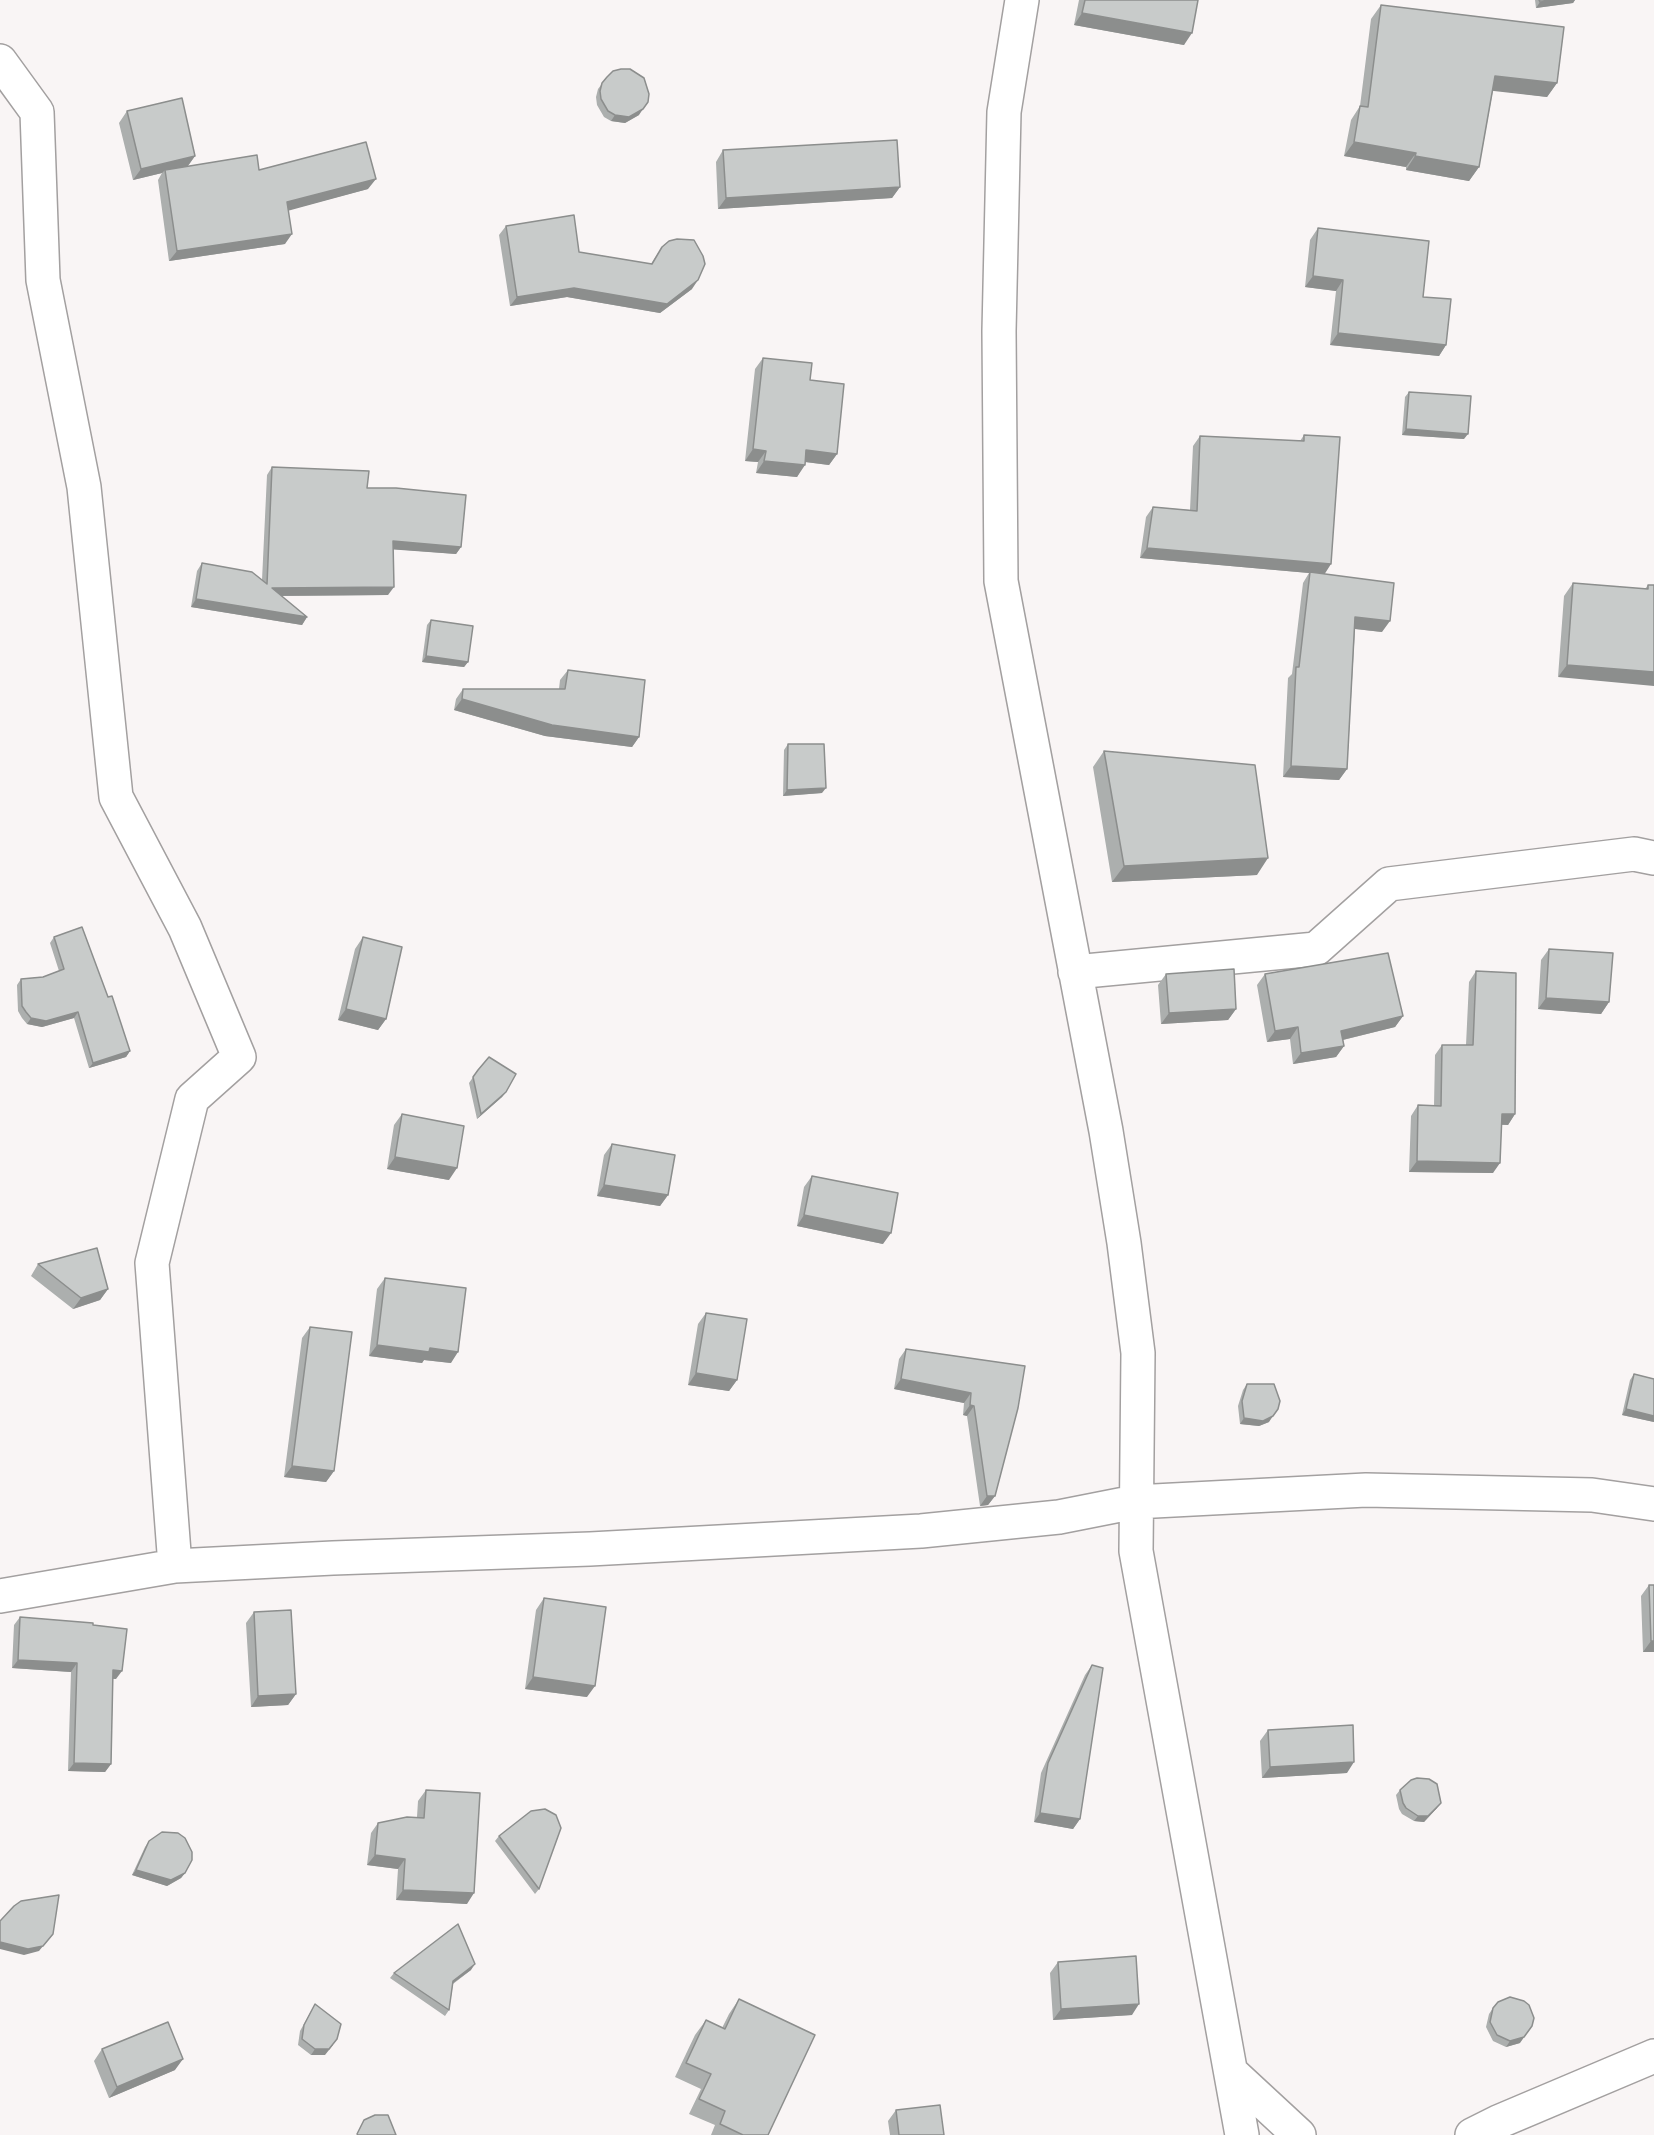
<!DOCTYPE html>
<html>
<head>
<meta charset="utf-8">
<style>
	body { margin:0 }
	canvas { display:block; background:#f9f5f5 }
</style>
</head>
<body>
<canvas width="1654" height="2135"></canvas>
<script>
const c = document.querySelector('canvas').getContext('2d');
c.lineJoin = 'round';
function strokePath(path, color, width, dash) {
  c.strokeStyle = color;
  c.lineWidth = width;
  c.lineCap = dash ? 'butt' : 'round';
  c.setLineDash(dash || []);
  c.stroke(path);
}
function fill(path, color) {
  c.fillStyle = color;
  c.fill(path, 'evenodd');
}
const minor = new Path2D(`
	M 1022,0 L 1004,112 L 999,331 L 1001,581 L 1106,1131 L 1124,1243 L 1138,1353 L 1136,1551 L 1242,2135
	M 0,61 L 37,112 L 43,280 L 84,487 L 116,797 L 185,928 L 239,1057 L 192,1099 L 152,1263 L 175,1566
	M 1075,972 L 1316,949 L 1389,884 L 1634,854 L 1654,858
	M 0,1596 L 175,1566 L 333,1558 L 590,1549 L 921,1531 L 1059,1517 L 1135,1502 L 1366,1490 L 1592,1495 L 1654,1504
	M 1232,2073 L 1299,2135
	M 1472,2135 L 1498,2122 L 1654,2056`);
strokePath(minor, '#a3a0a0', 36);
strokePath(minor, '#fff', 33);
fill(new Path2D(`
	M 1079,0 L 1198,0 L 1184,45 L 1074,25 Z
	M 1535,0 L 1575,0 L 1573,3 L 1536,8 Z
	M 1381,5 L 1557,83 L 1547,97 L 1493,90 L 1479,167 L 1469,181 L 1406,170 L 1406,167 L 1344,156 L 1351,120 L 1360,106 L 1371,19 Z
	M 607,77 L 639,115 L 625,123 L 611,121 L 604,117 L 597,105 L 596,97 L 598,89 Z
	M 127,111 L 195,156 L 188,166 L 259,170 L 368,189 L 288,210 L 285,244 L 169,261 L 158,180 L 162,173 L 133,180 L 119,123 Z
	M 723,150 L 900,187 L 892,198 L 718,209 L 716,162 Z
	M 506,226 L 579,252 L 651,264 L 662,247 L 692,289 L 660,313 L 567,297 L 510,306 L 499,235 Z
	M 1318,228 L 1446,345 L 1439,356 L 1330,345 L 1336,291 L 1305,287 L 1310,240 Z
	M 763,358 L 810,380 L 837,454 L 829,465 L 805,462 L 797,477 L 756,473 L 758,462 L 745,461 L 755,369 Z
	M 1409,392 L 1464,439 L 1402,435 L 1405,397 Z
	M 1304,435 L 1325,574 L 1382,632 L 1355,629 L 1347,769 L 1339,780 L 1283,777 L 1288,678 L 1292,674 L 1303,583 L 1309,573 L 1140,558 L 1146,517 L 1153,507 L 1190,510 L 1193,446 L 1200,436 L 1300,441 Z
	M 272,467 L 367,488 L 461,547 L 456,554 L 393,549 L 388,595 L 281,596 L 307,617 L 302,625 L 191,607 L 197,571 L 202,563 L 262,580 L 267,475 Z
	M 1573,583 L 1645,589 L 1648,585 L 1654,585 L 1558,677 L 1564,596 Z
	M 431,620 L 468,662 L 464,667 L 422,662 L 427,625 Z
	M 568,670 L 639,737 L 632,747 L 545,736 L 454,710 L 456,699 L 463,689 L 559,689 L 560,680 Z
	M 788,744 L 822,793 L 783,796 L 784,750 Z
	M 1104,751 L 1257,875 L 1112,882 L 1093,767 Z
	M 54,937 L 130,1051 L 126,1057 L 89,1068 L 74,1018 L 42,1027 L 27,1024 L 22,1018 L 18,1011 L 17,985 L 21,979 L 43,977 L 59,971 L 50,943 Z
	M 363,937 L 386,1019 L 378,1030 L 338,1020 L 355,949 Z
	M 1549,949 L 1609,1002 L 1601,1014 L 1538,1009 L 1541,960 Z
	M 1476,971 L 1515,1114 L 1508,1125 L 1501,1125 L 1493,1173 L 1409,1172 L 1411,1116 L 1418,1105 L 1434,1106 L 1435,1055 L 1442,1045 L 1466,1045 L 1469,982 Z
	M 1166,974 L 1236,1009 L 1228,1020 L 1161,1024 L 1158,985 Z
	M 1265,974 L 1403,1016 L 1395,1027 L 1343,1040 L 1344,1046 L 1336,1057 L 1293,1064 L 1290,1039 L 1267,1042 L 1257,985 Z
	M 478,1070 L 506,1092 L 502,1097 L 477,1119 L 469,1083 Z
	M 402,1114 L 449,1180 L 387,1169 L 394,1125 Z
	M 612,1144 L 668,1195 L 660,1206 L 597,1196 L 604,1155 Z
	M 812,1176 L 883,1244 L 797,1226 L 804,1187 Z
	M 38,1264 L 108,1289 L 100,1300 L 73,1309 L 31,1276 Z
	M 385,1278 L 451,1363 L 424,1360 L 422,1363 L 369,1356 L 377,1289 Z
	M 706,1313 L 737,1380 L 729,1391 L 688,1385 L 698,1324 Z
	M 310,1327 L 334,1471 L 326,1482 L 284,1477 L 302,1338 Z
	M 906,1349 L 1025,1366 L 995,1496 L 988,1505 L 980,1506 L 967,1416 L 963,1415 L 964,1403 L 894,1389 L 899,1359 Z
	M 1634,1374 L 1654,1379 L 1654,1422 L 1622,1415 L 1630,1380 Z
	M 1247,1384 L 1269,1422 L 1259,1426 L 1240,1424 L 1238,1406 L 1243,1390 Z
	M 1649,1585 L 1654,1585 L 1654,1652 L 1643,1652 L 1641,1596 Z
	M 544,1598 L 587,1697 L 525,1689 L 536,1610 Z
	M 254,1612 L 296,1694 L 288,1705 L 251,1707 L 246,1623 Z
	M 20,1617 L 93,1625 L 116,1679 L 113,1679 L 111,1764 L 105,1772 L 68,1771 L 71,1672 L 12,1668 L 14,1625 Z
	M 1092,1665 L 1080,1819 L 1073,1829 L 1034,1822 L 1041,1773 L 1085,1675 Z
	M 1268,1730 L 1347,1773 L 1262,1778 L 1260,1741 Z
	M 426,1790 L 467,1904 L 396,1900 L 398,1869 L 367,1865 L 371,1833 L 378,1823 L 417,1817 L 418,1801 Z
	M 1400,1790 L 1437,1808 L 1424,1822 L 1414,1821 L 1402,1814 L 1399,1809 L 1396,1795 Z
	M 499,1836 L 539,1889 L 535,1894 L 495,1841 Z
	M 149,1841 L 185,1873 L 181,1878 L 167,1886 L 132,1875 L 145,1847 Z
	M 1058,1962 L 1132,2015 L 1053,2020 L 1050,1973 Z
	M 471,1970 L 453,1984 L 449,2010 L 445,2016 L 390,1978 L 394,1973 Z
	M 739,1999 L 768,2135 L 711,2135 L 715,2125 L 689,2114 L 701,2089 L 675,2077 L 695,2035 L 706,2020 L 722,2028 L 729,2014 Z
	M 315,2004 L 325,2055 L 311,2055 L 298,2045 L 300,2031 Z
	M 1493,2008 L 1520,2043 L 1506,2047 L 1493,2041 L 1486,2027 L 1489,2014 Z
	M 102,2049 L 175,2070 L 109,2098 L 94,2061 Z
	M 896,2110 L 944,2135 L 890,2135 L 888,2121 Z`), '#acafae');
fill(new Path2D(`
	M 1558,0 L 1575,0 L 1573,3 L 1536,8 L 1540,2 Z
	M 1082,13 L 1192,33 L 1184,45 L 1074,25 Z
	M 1495,76 L 1557,83 L 1547,97 L 1485,90 Z
	M 643,109 L 639,115 L 625,123 L 611,121 L 615,115 Z
	M 1354,142 L 1416,153 L 1406,167 L 1344,156 Z
	M 195,156 L 187,167 L 165,170 L 162,173 L 133,180 L 141,169 Z
	M 1415,156 L 1479,167 L 1469,181 L 1406,170 Z
	M 376,179 L 368,189 L 280,213 L 287,202 Z
	M 900,187 L 892,198 L 718,209 L 726,198 Z
	M 292,234 L 285,244 L 169,261 L 177,251 Z
	M 1313,276 L 1343,280 L 1336,291 L 1305,287 Z
	M 698,280 L 692,289 L 660,313 L 567,297 L 510,306 L 517,297 L 574,288 Z
	M 1338,333 L 1446,345 L 1439,356 L 1330,345 Z
	M 1406,429 L 1468,434 L 1464,439 L 1402,435 Z
	M 753,449 L 766,451 L 758,462 L 745,461 Z
	M 806,450 L 837,454 L 829,465 L 798,461 Z
	M 764,461 L 805,465 L 797,477 L 756,473 Z
	M 393,541 L 461,547 L 456,554 L 387,549 Z
	M 1147,548 L 1331,564 L 1324,575 L 1310,572 L 1309,573 L 1140,558 Z
	M 394,587 L 388,595 L 267,596 L 272,588 Z
	M 196,599 L 307,617 L 302,625 L 191,607 Z
	M 1355,617 L 1390,621 L 1382,632 L 1347,628 Z
	M 426,656 L 468,662 L 464,667 L 422,662 Z
	M 1567,665 L 1654,672 L 1654,686 L 1558,677 Z
	M 462,699 L 639,737 L 632,747 L 545,736 L 454,710 Z
	M 1291,766 L 1347,769 L 1339,780 L 1283,777 Z
	M 826,788 L 822,793 L 783,796 L 787,790 Z
	M 1268,858 L 1257,875 L 1112,882 L 1124,866 Z
	M 1546,998 L 1609,1002 L 1601,1014 L 1538,1009 Z
	M 346,1009 L 386,1019 L 378,1030 L 338,1020 Z
	M 1236,1009 L 1228,1020 L 1161,1024 L 1169,1013 Z
	M 78,1012 L 74,1018 L 42,1027 L 27,1024 L 31,1018 Z
	M 1403,1016 L 1395,1027 L 1334,1042 L 1341,1031 Z
	M 1298,1027 L 1290,1039 L 1267,1042 L 1275,1031 Z
	M 1344,1046 L 1336,1057 L 1293,1064 L 1301,1053 Z
	M 130,1051 L 126,1057 L 89,1068 L 93,1063 Z
	M 506,1092 L 502,1097 L 477,1119 L 481,1114 Z
	M 1502,1114 L 1515,1114 L 1508,1125 L 1494,1124 Z
	M 395,1157 L 457,1168 L 449,1180 L 387,1169 Z
	M 1417,1161 L 1500,1163 L 1493,1173 L 1409,1172 Z
	M 604,1185 L 668,1195 L 660,1206 L 597,1196 Z
	M 804,1215 L 891,1233 L 883,1244 L 797,1226 Z
	M 108,1289 L 100,1300 L 73,1309 L 81,1298 Z
	M 377,1345 L 430,1348 L 458,1352 L 451,1363 L 424,1360 L 422,1363 L 369,1356 Z
	M 696,1373 L 737,1380 L 729,1391 L 688,1385 Z
	M 901,1379 L 971,1393 L 964,1403 L 894,1389 Z
	M 970,1405 L 974,1406 L 967,1416 L 963,1415 Z
	M 1626,1409 L 1654,1416 L 1654,1422 L 1622,1415 Z
	M 1273,1416 L 1269,1422 L 1259,1426 L 1240,1424 L 1244,1418 Z
	M 292,1466 L 334,1471 L 326,1482 L 284,1477 Z
	M 987,1496 L 995,1496 L 988,1505 L 980,1506 Z
	M 1651,1641 L 1654,1641 L 1654,1652 L 1643,1652 Z
	M 18,1660 L 77,1663 L 71,1672 L 12,1668 Z
	M 113,1670 L 122,1671 L 116,1679 L 108,1678 Z
	M 533,1677 L 595,1686 L 587,1697 L 525,1689 Z
	M 296,1694 L 288,1705 L 251,1707 L 258,1696 Z
	M 1354,1762 L 1347,1773 L 1262,1778 L 1270,1767 Z
	M 74,1763 L 111,1764 L 105,1772 L 68,1771 Z
	M 1441,1803 L 1437,1808 L 1424,1822 L 1414,1821 L 1418,1816 Z
	M 1040,1813 L 1080,1819 L 1073,1829 L 1034,1822 Z
	M 375,1855 L 405,1859 L 398,1869 L 367,1865 Z
	M 136,1870 L 185,1873 L 181,1878 L 167,1886 L 132,1875 Z
	M 403,1890 L 474,1893 L 467,1904 L 396,1900 Z
	M 53,1934 L 39,1951 L 24,1955 L 0,1949 L 0,1942 Z
	M 475,1964 L 471,1970 L 449,1986 L 453,1981 Z
	M 1139,2004 L 1132,2015 L 1053,2020 L 1061,2009 Z
	M 1532,2026 L 1520,2043 L 1506,2047 L 1510,2041 Z
	M 333,2045 L 325,2055 L 311,2055 L 315,2049 Z
	M 183,2059 L 175,2070 L 109,2098 L 117,2087 Z`), '#8c8e8d');
const building = new Path2D(`
	M 1085,0 L 1198,0 L 1192,33 L 1082,13 Z
	M 1539,0 L 1558,0 L 1540,2 Z
	M 1381,5 L 1564,27 L 1557,83 L 1495,76 L 1479,167 L 1415,156 L 1416,153 L 1354,142 L 1360,106 L 1368,107 Z
	M 621,69 L 630,69 L 644,78 L 649,94 L 648,102 L 643,109 L 629,117 L 615,115 L 608,111 L 601,99 L 600,91 L 602,83 L 607,77 L 613,71 Z
	M 182,98 L 195,156 L 141,169 L 127,111 Z
	M 897,140 L 900,187 L 726,198 L 723,150 Z
	M 366,142 L 376,179 L 287,202 L 292,234 L 177,251 L 165,170 L 257,155 L 259,170 Z
	M 574,215 L 579,252 L 652,264 L 662,247 L 669,241 L 677,239 L 694,240 L 703,256 L 705,264 L 698,280 L 667,304 L 574,288 L 517,297 L 506,226 Z
	M 1318,228 L 1429,241 L 1423,297 L 1451,299 L 1446,345 L 1338,333 L 1343,280 L 1313,276 Z
	M 763,358 L 812,363 L 810,380 L 844,384 L 837,454 L 806,450 L 805,465 L 764,461 L 766,451 L 753,449 Z
	M 1409,392 L 1471,396 L 1468,434 L 1406,429 Z
	M 1304,435 L 1340,437 L 1331,564 L 1147,548 L 1153,507 L 1197,511 L 1200,436 L 1304,441 Z
	M 272,467 L 369,471 L 367,488 L 396,488 L 466,495 L 461,547 L 393,541 L 394,587 L 272,588 L 307,617 L 196,599 L 202,563 L 252,572 L 267,584 Z
	M 1310,572 L 1394,583 L 1390,621 L 1355,617 L 1347,769 L 1291,766 L 1296,667 L 1299,667 Z
	M 1573,583 L 1648,589 L 1648,585 L 1654,585 L 1654,672 L 1567,665 Z
	M 431,620 L 473,626 L 468,662 L 426,656 Z
	M 568,670 L 645,680 L 639,737 L 552,725 L 462,699 L 463,689 L 565,689 Z
	M 788,744 L 824,744 L 826,788 L 787,790 Z
	M 1104,751 L 1255,765 L 1268,858 L 1124,866 Z
	M 82,927 L 108,997 L 112,996 L 130,1051 L 93,1063 L 78,1012 L 46,1021 L 31,1018 L 26,1012 L 22,1006 L 21,979 L 43,977 L 64,969 L 54,937 Z
	M 363,937 L 402,947 L 386,1019 L 346,1009 Z
	M 1549,949 L 1613,953 L 1609,1002 L 1546,998 Z
	M 1388,953 L 1403,1016 L 1341,1031 L 1344,1046 L 1301,1053 L 1298,1027 L 1275,1031 L 1265,974 Z
	M 1234,969 L 1236,1009 L 1169,1013 L 1166,974 Z
	M 1476,971 L 1516,973 L 1515,1114 L 1502,1114 L 1500,1163 L 1417,1161 L 1418,1105 L 1441,1106 L 1442,1045 L 1473,1045 Z
	M 489,1057 L 516,1074 L 506,1092 L 481,1114 L 473,1077 L 478,1070 Z
	M 402,1114 L 464,1126 L 457,1168 L 395,1157 Z
	M 612,1144 L 675,1155 L 668,1195 L 604,1185 Z
	M 812,1176 L 898,1193 L 891,1233 L 804,1215 Z
	M 97,1248 L 108,1289 L 81,1298 L 38,1264 Z
	M 385,1278 L 466,1288 L 458,1352 L 430,1348 L 429,1352 L 377,1345 Z
	M 706,1313 L 747,1319 L 737,1380 L 696,1373 Z
	M 310,1327 L 352,1332 L 334,1471 L 292,1466 Z
	M 906,1349 L 1025,1366 L 1018,1408 L 995,1496 L 987,1496 L 974,1406 L 970,1405 L 971,1393 L 901,1379 Z
	M 1634,1374 L 1654,1379 L 1654,1416 L 1626,1409 Z
	M 1247,1384 L 1274,1384 L 1280,1401 L 1278,1409 L 1273,1416 L 1263,1421 L 1244,1418 L 1242,1401 Z
	M 1649,1585 L 1654,1585 L 1654,1641 L 1651,1641 Z
	M 544,1598 L 606,1607 L 595,1686 L 533,1677 Z
	M 291,1610 L 296,1694 L 258,1696 L 254,1612 Z
	M 20,1617 L 93,1623 L 93,1625 L 127,1629 L 122,1671 L 113,1670 L 111,1764 L 74,1763 L 77,1663 L 18,1660 Z
	M 1092,1665 L 1103,1668 L 1080,1819 L 1040,1813 L 1048,1763 Z
	M 1353,1725 L 1354,1762 L 1270,1767 L 1268,1730 Z
	M 1417,1778 L 1429,1779 L 1437,1784 L 1441,1803 L 1428,1816 L 1418,1816 L 1406,1808 L 1403,1803 L 1400,1790 L 1411,1780 Z
	M 426,1790 L 480,1793 L 474,1893 L 403,1890 L 405,1859 L 375,1855 L 378,1823 L 407,1817 L 424,1818 Z
	M 545,1809 L 556,1815 L 561,1828 L 539,1889 L 499,1836 L 531,1811 Z
	M 162,1832 L 178,1833 L 185,1838 L 192,1852 L 192,1860 L 185,1873 L 171,1880 L 136,1870 L 149,1841 Z
	M 59,1895 L 53,1934 L 43,1946 L 28,1949 L 0,1942 L 0,1921 L 14,1906 L 21,1901 Z
	M 458,1924 L 475,1964 L 453,1981 L 449,2010 L 394,1973 Z
	M 1136,1956 L 1139,2004 L 1061,2009 L 1058,1962 Z
	M 1510,1997 L 1524,2001 L 1529,2005 L 1534,2018 L 1532,2026 L 1524,2037 L 1510,2041 L 1497,2035 L 1490,2022 L 1493,2008 L 1498,2002 Z
	M 739,1999 L 815,2035 L 768,2135 L 743,2135 L 720,2124 L 725,2111 L 699,2099 L 711,2074 L 686,2063 L 706,2020 L 725,2029 Z
	M 315,2004 L 341,2024 L 337,2039 L 329,2049 L 315,2049 L 302,2039 L 304,2025 Z
	M 168,2022 L 183,2059 L 117,2087 L 102,2049 Z
	M 940,2105 L 944,2135 L 899,2135 L 896,2110 Z
	M 375,2115 L 388,2115 L 396,2135 L 358,2135 L 357,2134 L 364,2120 Z`);
fill(building, '#c8cbca');
strokePath(building, '#8c8e8d', 1.5);
</script>
</body>
</html>
